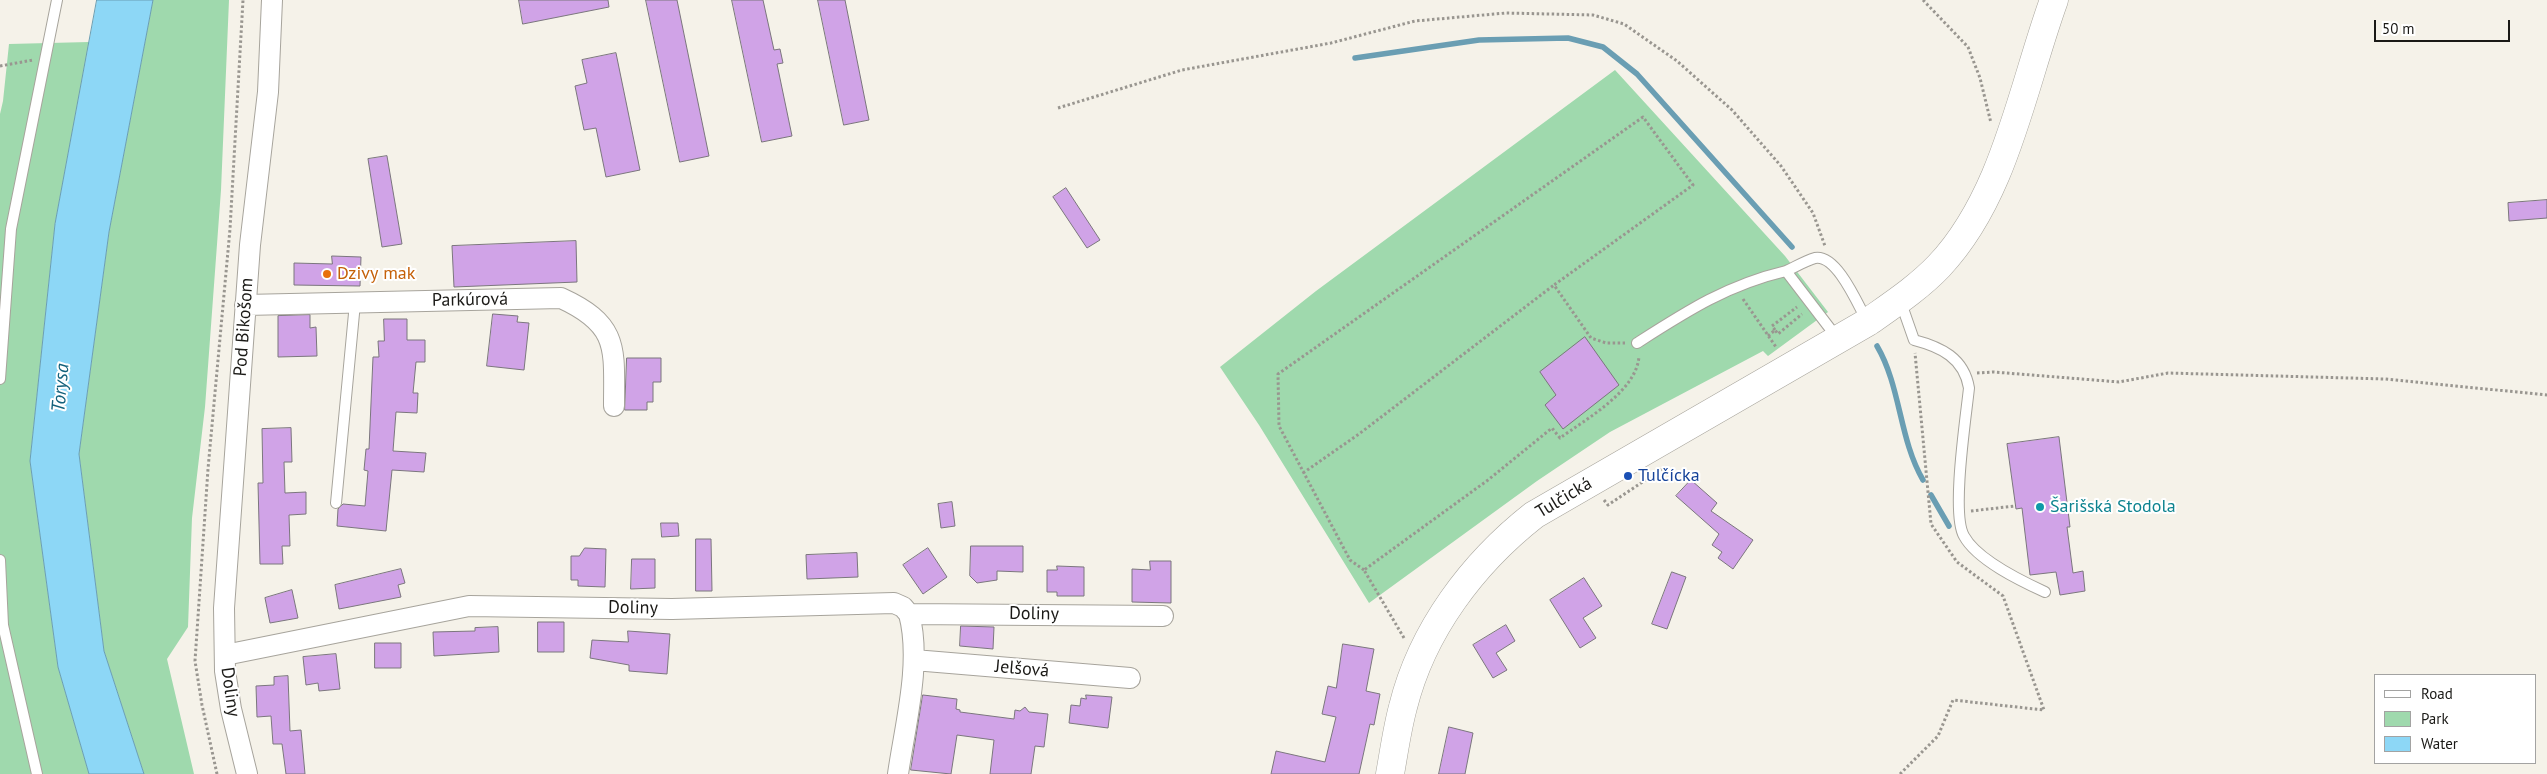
<!DOCTYPE html>
<html>
<head>
<meta charset="utf-8">
<style>
	body { margin:0 }
	#map { position:relative; width:2547px; height:774px; overflow:hidden; background:#f5f2e9; font-family:"PT Sans",sans-serif }
	canvas { display:block }
	.legend { position:absolute; left:2374px; top:674px; width:162px; height:90px; box-sizing:border-box; background:#fff; border:1px solid #a3a3a2; margin:0; padding:6px 9px; list-style:none; font-size:15px; color:#1a1916 }
	.legend li { display:flex; align-items:center; gap:10px; height:25px }
	.legend b { width:25px; border:1px solid #a3a3a2 }
	.scale { position:absolute; left:2374px; top:20px; width:136px; height:22px; box-sizing:border-box; border:2px solid #1a1916; border-top:0; padding-left:6px; font-size:15px; line-height:18px; white-space:nowrap; color:#1a1916; -webkit-text-stroke:4px #fff; paint-order:stroke }
</style>
</head>
<body>
<div id="map">
<canvas width="2547" height="774"></canvas>
<ul class="legend">
<li><b style="height:6px;background:#fff"></b>Road</li>
<li><b style="height:14px;background:#9fd9ad"></b>Park</li>
<li><b style="height:14px;background:#8dd7f6"></b>Water</li>
</ul>
<div class="scale">50 m</div>
</div>
<script>
const c = document.querySelector('canvas').getContext('2d');
c.lineJoin = 'round';
function fill(path, color) {
  c.fillStyle = color;
  c.fill(path, 'evenodd');
}
function strokePath(path, color, width, dash) {
  c.strokeStyle = color;
  c.lineWidth = width;
  c.lineCap = dash ? 'butt' : 'round';
  c.setLineDash(dash || []);
  c.stroke(path);
}
function label(font, color, halo, rows, align = 'center') {
  c.font = font + ' "PT Sans",sans-serif';
  c.lineWidth = 4;
  c.setLineDash([]);
  c.textBaseline = 'middle';
  c.strokeStyle = halo;
  c.fillStyle = color;
  for (const [text, x, y, turn = 0] of rows) {
    c.save();
    c.translate(x, y);
    c.rotate((+turn || 0) * Math.PI / 180);
    c.textAlign = isNaN(turn) ? turn : align;
    if (halo) c.strokeText(text, 0, 0);
    c.fillText(text, 0, 0);
    c.restore();
  }
}
fill(new Path2D(`
	M 153,0 L 229,0 L 221,190 L 205,407 L 192,518 L 188,627 L 167,659 L 194,774 L 144,774 L 104,651 L 79,454 L 109,232 Z
	M 89,42 L 55,224 L 30,461 L 58,667 L 89,774 L 0,774 L 0,114 L 3,101 L 9,44 Z
	M 1615,70 L 1785,256 L 1828,312 L 1768,356 L 1763,351 L 1610,432 L 1537,481 L 1369,603 L 1259,425 L 1220,367 L 1316,291 Z`), '#9fd9ad');
const water = new Path2D(`
	M 97,0 L 153,0 L 109,232 L 79,454 L 104,651 L 144,774 L 89,774 L 58,667 L 30,461 L 55,224 Z`);
fill(water, '#8dd7f6');
strokePath(water, '#6a9eb3', 1);
strokePath(new Path2D(`
	M 1355,58 L 1479,40 L 1568,38 L 1603,47 L 1637,74 L 1792,247
	M 1877,346 C 1901,387 1899,439 1923,480
	M 1931,495 L 1949,526`), '#6a9eb3', 5.5);
const building = new Path2D(`
	M 519,0 L 608,0 L 609,7 L 523,24 Z
	M 646,0 L 677,0 L 709,156 L 680,162 Z
	M 732,0 L 763,0 L 774,50 L 780,49 L 783,63 L 777,64 L 792,136 L 762,142 Z
	M 818,0 L 845,0 L 869,120 L 844,125 Z
	M 616,53 L 640,170 L 606,177 L 596,128 L 584,130 L 575,86 L 587,83 L 582,60 Z
	M 387,156 L 402,244 L 382,247 L 368,159 Z
	M 1066,188 L 1100,240 L 1087,248 L 1053,197 Z
	M 2547,200 L 2547,218 L 2509,221 L 2508,203 Z
	M 576,241 L 577,282 L 454,287 L 452,246 Z
	M 332,256 L 361,257 L 360,286 L 294,285 L 294,263 L 332,264 Z
	M 493,314 L 518,316 L 517,322 L 529,323 L 524,370 L 487,366 Z
	M 310,315 L 310,328 L 316,327 L 317,356 L 278,357 L 278,316 Z
	M 384,319 L 407,319 L 407,340 L 425,340 L 425,362 L 416,362 L 413,393 L 418,393 L 417,413 L 396,412 L 393,451 L 426,453 L 424,472 L 392,470 L 386,531 L 337,526 L 338,509 L 343,504 L 365,506 L 368,471 L 364,470 L 366,449 L 369,449 L 373,357 L 379,357 L 378,341 L 384,341 Z
	M 1585,337 L 1619,385 L 1563,429 L 1545,405 L 1556,395 L 1540,372 Z
	M 627,358 L 661,358 L 661,382 L 653,382 L 653,402 L 647,402 L 647,410 L 625,410 Z
	M 291,428 L 292,462 L 284,462 L 285,493 L 306,492 L 306,514 L 289,515 L 290,546 L 282,546 L 283,564 L 260,564 L 258,483 L 263,483 L 262,429 Z
	M 2059,437 L 2070,527 L 2067,527 L 2073,573 L 2083,571 L 2085,591 L 2060,595 L 2056,572 L 2030,575 L 2022,508 L 2016,509 L 2007,444 Z
	M 1691,480 L 1717,503 L 1711,511 L 1753,540 L 1733,569 L 1718,558 L 1722,552 L 1712,545 L 1719,534 L 1676,496 Z
	M 952,502 L 955,526 L 941,528 L 938,504 Z
	M 661,523 L 678,523 L 679,536 L 662,537 Z
	M 696,539 L 711,539 L 712,591 L 696,591 Z
	M 971,546 L 1023,546 L 1023,572 L 997,571 L 997,580 L 977,583 L 970,576 Z
	M 585,548 L 606,549 L 605,587 L 578,586 L 578,580 L 571,580 L 571,556 L 579,556 Z
	M 928,548 L 947,577 L 923,594 L 903,565 Z
	M 857,553 L 858,577 L 807,579 L 806,555 Z
	M 632,559 L 655,559 L 655,588 L 631,589 Z
	M 1150,561 L 1171,561 L 1171,603 L 1132,602 L 1132,569 L 1150,570 Z
	M 1057,566 L 1084,567 L 1084,596 L 1057,596 L 1057,592 L 1047,592 L 1047,570 L 1057,570 Z
	M 401,569 L 405,583 L 398,585 L 401,597 L 339,609 L 335,585 Z
	M 1672,572 L 1686,577 L 1667,629 L 1652,624 Z
	M 1584,578 L 1602,606 L 1583,618 L 1596,638 L 1580,648 L 1550,600 Z
	M 292,590 L 298,618 L 270,623 L 265,598 Z
	M 538,622 L 564,622 L 564,652 L 538,652 Z
	M 1506,625 L 1515,641 L 1496,653 L 1507,670 L 1493,678 L 1473,645 Z
	M 961,626 L 994,627 L 993,649 L 960,646 Z
	M 498,627 L 499,652 L 434,656 L 433,632 L 475,631 L 475,628 Z
	M 628,631 L 670,634 L 667,674 L 629,671 L 629,665 L 590,658 L 592,640 L 628,642 Z
	M 375,643 L 401,643 L 401,668 L 375,668 Z
	M 1343,644 L 1374,649 L 1366,691 L 1380,694 L 1374,725 L 1370,724 L 1359,774 L 1271,774 L 1276,751 L 1325,762 L 1336,717 L 1322,714 L 1328,686 L 1336,688 Z
	M 336,654 L 340,689 L 319,691 L 318,683 L 306,685 L 303,657 Z
	M 288,676 L 290,731 L 301,730 L 305,774 L 286,774 L 282,744 L 273,744 L 271,716 L 257,717 L 256,686 L 274,685 L 274,677 Z
	M 923,695 L 957,699 L 956,709 L 960,710 L 960,712 L 1014,719 L 1015,710 L 1020,711 L 1025,707 L 1029,712 L 1048,714 L 1044,747 L 1035,746 L 1031,774 L 990,774 L 994,740 L 957,735 L 951,774 L 911,770 Z
	M 1086,695 L 1112,697 L 1108,728 L 1069,723 L 1071,705 L 1080,706 L 1081,698 L 1086,699 Z
	M 1449,727 L 1473,733 L 1465,774 L 1439,774 Z`);
fill(building, '#d0a3e7');
strokePath(building, '#7b767d', 1);
const lane = new Path2D(`
	M 1786,271 C 1795,267 1805,261 1815,258 C 1837,254 1858,305 1867,321
	M 1900,300 L 1914,340 C 1941,347 1964,358 1969,388 C 1966,417 1951,514 1964,536 C 1977,560 2021,581 2045,592
	M 1637,343 C 1687,311 1727,285 1786,271 L 1838,339
	M 0,379 L 11,229 L 57,0
	M 336,503 L 355,303
	M 0,560 L 3,625 L 37,774`);
const street = new Path2D(`
	M 245,305 L 561,298 C 620,325 614,349 614,406
	M 225,655 L 469,606 L 672,609 L 894,603 L 903,607 L 909,614 L 1163,616
	M 914,660 L 1130,678
	M 247,774 L 231,709 L 225,671 L 224,608 L 250,245 L 268,92 L 272,0
	M 898,774 C 905,725 922,662 909,614`);
const secondary = new Path2D(`
	M 1390,774 C 1394,752 1397,729 1403,707 C 1422,630 1473,563 1534,515 L 1868,322 C 1892,305 1918,288 1939,266 C 2005,196 2022,88 2054,0`);
strokePath(lane, '#a7a49c', 12);
strokePath(street, '#a7a49c', 22);
strokePath(secondary, '#a7a49c', 29);
strokePath(new Path2D(`
	M 1923,0 L 1968,47 L 1980,78 L 1991,123
	M 0,66 L 33,60
	M 1058,108 L 1182,70 L 1331,43 L 1415,21 L 1506,13 L 1593,15 L 1624,24 L 1677,61 L 1732,110 L 1781,166 L 1813,213 L 1825,246
	M 1743,299 L 1776,347
	M 1775,330 L 1772,326 L 1797,307
	M 1768,336 L 1775,330 L 1778,334 L 1802,314
	M 1977,373 L 1994,372 L 2119,382 L 2168,373 L 2385,379 L 2547,395
	M 1303,473 L 1359,434 L 1554,285
	M 1604,500 L 1608,505 L 1662,469
	M 1971,511 L 2015,506
	M 1364,570 L 1350,560 L 1279,426 L 1278,374 L 1643,117 L 1693,185 L 1554,285 L 1591,338 L 1606,343 L 1625,343
	M 1404,638 L 1364,570 L 1488,480 L 1552,428 L 1560,438 C 1586,419 1637,391 1639,356
	M 217,774 L 202,705 L 195,661 L 208,469 L 230,229 L 243,0
	M 1900,774 L 1938,736 L 1953,700 L 2044,710 L 2003,596 L 1957,562 L 1931,524 L 1915,353`), '#999690', 3, [2.5, 2.5]);
strokePath(lane, '#fff', 10);
strokePath(street, '#fff', 20);
strokePath(secondary, '#fff', 28);
for (const [x, y, r, color] of [
	[327,274,5,"#e8710a"],
	[1628,476,5,"#1a4fb4"],
	[2040,507,5,"#0f9aa8"]
]) {
  const dot = new Path2D();
  dot.arc(x, y, r, 0, 2 * Math.PI);
  c.fillStyle = color;
  c.fill(dot);
  strokePath(dot, '#fff', 2);
}
label('18px', '#c56008', '#fff', [
	["Dzivy mak",337,274]
], 'left');
label('18px', '#1a1916', '#fff', [
	["Parkúrová",470,300,-1],
	["Pod Bikošom",244,327,-86],
	["Tulčická",1564,498,-31],
	["Doliny",633,608,1],
	["Doliny",1034,614,1],
	["Jelšová",1022,669,5],
	["Doliny",230,692,82]
]);
label('18px', '#164399', '#fff', [
	["Tulčícka",1638,476]
], 'left');
label('18px', '#0d838f', '#fff', [
	["Šarišská Stodola",2050,507]
], 'left');
label('italic 19px', '#12617b', '#fff', [
	["Torysa",61,388,-85]
]);
</script>
</body>
</html>
